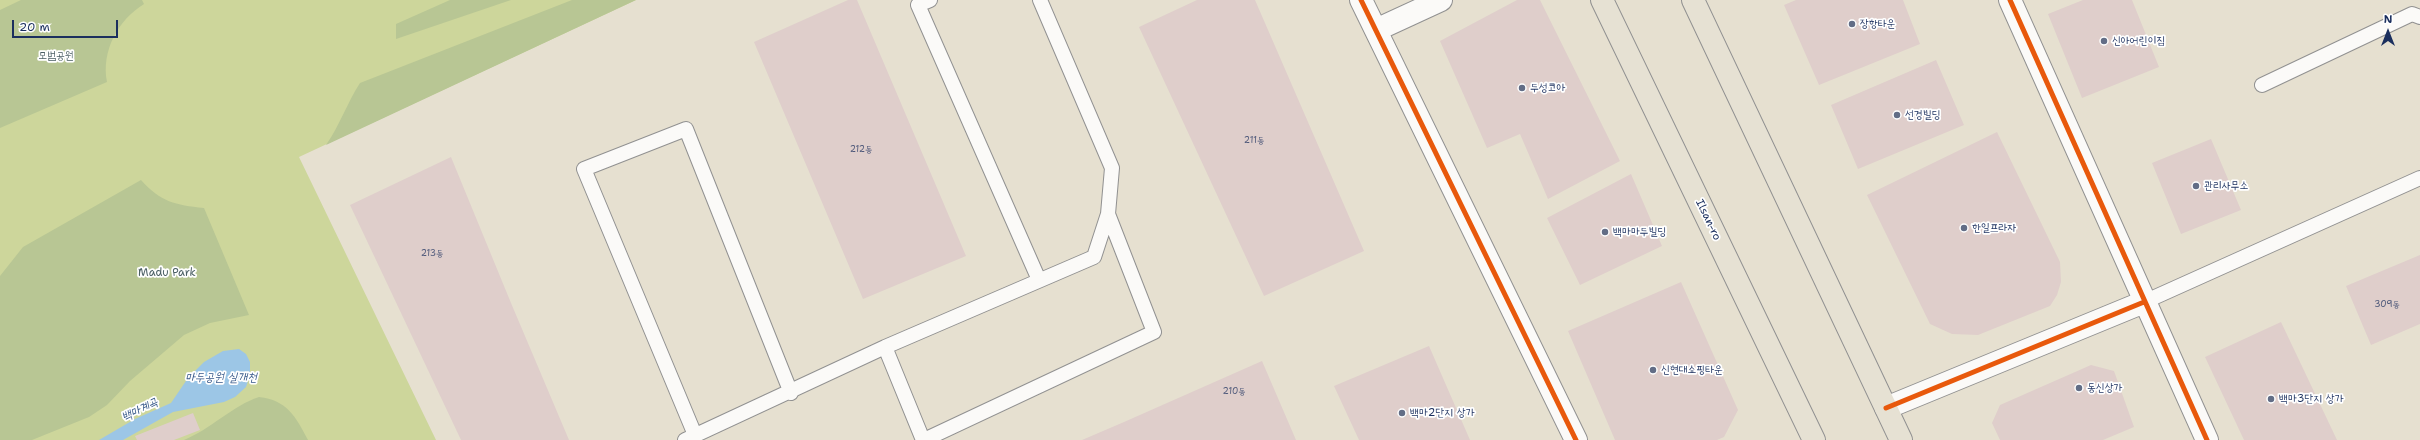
<!DOCTYPE html>
<html>
<head>
<meta charset="utf-8">
<style>
	body { margin:0 }
	#map { position:relative; width:2420px; height:440px; overflow:hidden; background:#e6e0d0; font-family:"Shantell Sans",sans-serif }
	canvas { display:block }
	.north { position:absolute; left:2368px; top:12px; width:40px; height:40px; -webkit-text-stroke:3px #fff; paint-order:stroke; rotate:0deg; font-size:11px; font-weight:700; line-height:16px; text-align:center; color:#1b2f5e }
	.north::after { content:''; display:block; margin:auto; width:14px; height:18px; background:#1b2f5e; clip-path:polygon(50% 0,100% 100%,50% 72%,0 100%) }
	.scale { position:absolute; left:12px; top:20px; width:106px; height:18px; box-sizing:border-box; border:2px solid #1b2f5e; border-top:0; padding-left:5px; font-size:12px; line-height:14px; white-space:nowrap; color:#1b2f5e; -webkit-text-stroke:3px #fff; paint-order:stroke }
</style>
</head>
<body>
<div id="map">
<canvas width="2420" height="440"></canvas>
<div class="north">N</div>
<div class="scale">20 m</div>
</div>
<script>
const c = document.querySelector('canvas').getContext('2d');
c.lineJoin = 'round';
function fill(path, color) {
  c.fillStyle = color;
  c.fill(path, 'evenodd');
}
function strokePath(path, color, width, dash) {
  c.strokeStyle = color;
  c.lineWidth = width;
  c.lineCap = dash ? 'butt' : 'round';
  c.setLineDash(dash || []);
  c.stroke(path);
}
function label(font, color, halo, rows, align = 'center') {
  c.font = font + ' "Shantell Sans","Poor Story",sans-serif';
  c.lineWidth = 3.5;
  c.setLineDash([]);
  c.textBaseline = 'middle';
  c.strokeStyle = halo;
  c.fillStyle = color;
  for (const [text, x, y, turn = 0] of rows) {
    c.save();
    c.translate(x, y);
    c.rotate((+turn || 0) * Math.PI / 180);
    c.textAlign = isNaN(turn) ? turn : align;
    if (halo) c.strokeText(text, 0, 0);
    c.fillText(text, 0, 0);
    c.restore();
  }
}
fill(new Path2D(`
	M 0,0 L 636,0 L 299,157 L 436,440 L 0,440 Z`), '#cdd69b');
fill(new Path2D(`
	M 21,0 L 142,0 L 144,4 C 118,20 101,51 107,82 L 0,128 L 0,10 Z
	M 450,0 L 511,0 L 396,39 L 396,24 Z
	M 572,0 L 636,0 L 326,145 C 340,125 347,103 360,83 Z
	M 141,180 C 161,202 175,205 204,208 L 249,315 L 210,323 L 184,335 L 130,381 L 107,405 L 89,417 L 32,440 L 0,440 L 0,276 L 23,247 Z
	M 259,397 C 287,400 296,417 308,440 L 184,440 C 211,429 232,406 259,397 Z`), '#b8c694');
fill(new Path2D(`
	M 239,349 L 246,354 L 250,362 L 250,375 L 246,387 L 235,397 L 224,402 L 173,412 L 123,440 L 99,440 L 135,419 L 171,403 L 188,378 L 204,362 L 223,351 Z`), '#9cc6e6');
fill(new Path2D(`
	M 848,0 L 857,0 L 966,256 L 863,299 L 754,42 Z
	M 1197,0 L 1255,0 L 1364,251 L 1264,296 L 1139,27 Z
	M 1517,0 L 1540,0 L 1620,161 L 1548,199 L 1520,134 L 1487,148 L 1440,41 Z
	M 1796,0 L 1903,0 L 1920,44 L 1819,85 L 1784,5 Z
	M 2083,0 L 2132,0 L 2159,67 L 2082,98 L 2048,14 Z
	M 1936,60 L 1964,125 L 1858,169 L 1831,105 Z
	M 1997,132 L 2060,262 L 2061,282 L 2057,295 L 2050,306 L 1978,335 L 1952,334 L 1930,324 L 1867,195 Z
	M 2211,139 L 2241,210 L 2181,234 L 2152,163 Z
	M 451,157 L 511,303 L 569,440 L 461,440 L 350,205 Z
	M 1631,174 L 1662,246 L 1580,285 L 1547,218 Z
	M 2420,255 L 2420,324 L 2371,345 L 2346,286 Z
	M 1681,282 L 1738,410 L 1724,437 L 1717,440 L 1615,440 L 1568,331 Z
	M 2281,322 L 2337,440 L 2244,440 L 2205,357 Z
	M 1429,346 L 1470,440 L 1359,440 L 1334,386 Z
	M 1262,361 L 1296,440 L 1082,440 L 1124,422 Z
	M 2091,365 L 2114,371 L 2134,427 L 2103,440 L 2000,440 L 1992,423 L 2000,405 Z
	M 193,413 L 200,430 L 174,440 L 137,440 L 135,436 Z`), '#dfcecb');
const service = new Path2D(`
	M 930,0 L 918,5 L 1039,280
	M 2262,85 L 2412,14 L 2420,17
	M 2144,302 L 2420,178
	M 885,347 L 923,440
	M 695,435 L 584,169 L 686,129 L 791,393
	M 685,440 L 885,347 L 1094,257 L 1108,214 L 1112,168 L 1040,0
	M 924,440 L 1154,332 L 1108,214`);
const minor = new Path2D(`
	M 1361,0 L 1576,440
	M 2010,0 L 2207,440
	M 1376,30 L 1441,0
	M 1886,408 L 2144,302`);
const primary = new Path2D(`
	M 1602,0 L 1814,440
	M 1693,0 L 1901,440`);
strokePath(service, '#919191', 16);
strokePath(minor, '#919191', 24);
strokePath(primary, '#919191', 24);
strokePath(service, '#fbfaf8', 14);
strokePath(minor, '#fbfaf8', 22);
strokePath(primary, '#e6e1d3', 22);
strokePath(new Path2D(`
	M 1361,0 L 1576,440
	M 2010,0 L 2207,440
	M 1886,408 L 2144,302`), '#e8590c', 5);
for (const [x, y, r, color] of [
	[1852,24,4,"#626d86"],
	[2104,41,4,"#626d86"],
	[1522,88,4,"#626d86"],
	[1897,115,4,"#626d86"],
	[2196,186,4,"#626d86"],
	[1964,228,4,"#626d86"],
	[1605,232,4,"#626d86"],
	[1653,370,4,"#626d86"],
	[2079,388,4,"#626d86"],
	[2271,399,4,"#626d86"],
	[1402,413,4,"#626d86"]
]) {
  const dot = new Path2D();
  dot.arc(x, y, r, 0, 2 * Math.PI);
  c.fillStyle = color;
  c.fill(dot);
  strokePath(dot, '#fff', 1.5);
}
label('9px', '#4c5779', null, [
	["211동",1254,141],
	["212동",861,150],
	["213동",432,254],
	["309동",2387,305],
	["210동",1234,392]
]);
label('11px', '#1b2f5e', '#fff', [
	["장항타운",1860,24],
	["신아어린이집",2112,41],
	["두성코아",1530,88],
	["선경빌딩",1905,115],
	["관리사무소",2204,186],
	["한일프라자",1972,228],
	["백마마두빌딩",1613,232],
	["신현대쇼핑타운",1661,370],
	["동신상가",2087,388],
	["백마3단지 상가",2279,399],
	["백마2단지 상가",1410,413]
], 'left');
label('11px', '#4a5e63', '#fff', [
	["모범공원",56,56],
	["Madu Park",167,273]
]);
label('11px', '#1b2f5e', '#fff', [
	["Ilsan-ro",1708,220,64]
]);
label('italic 12px', '#38598a', '#fff', [
	["마두공원 실개천",221,378],
	["백마계곡",140,410,-26]
]);
</script>
</body>
</html>
